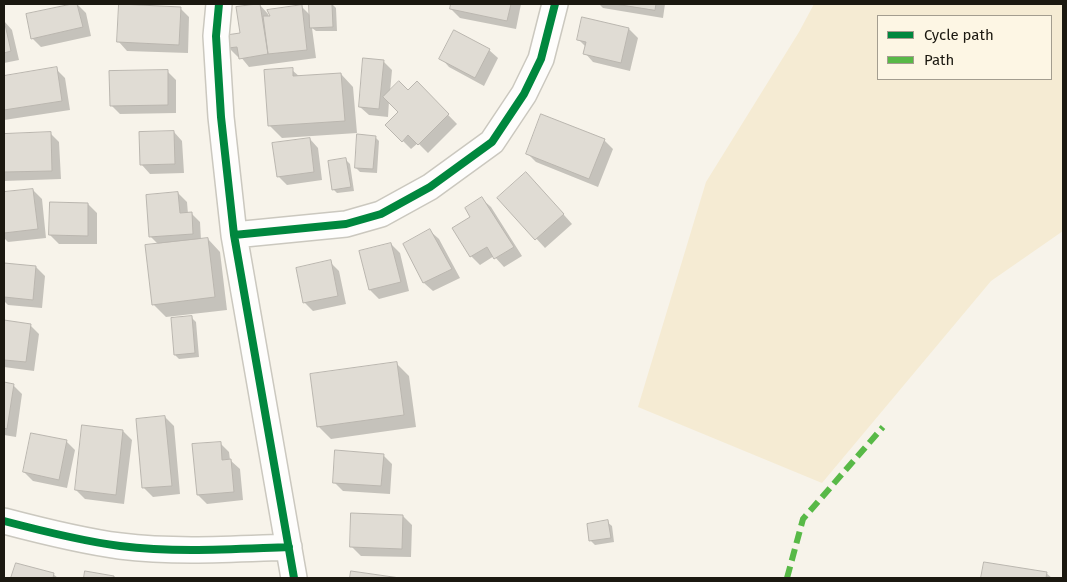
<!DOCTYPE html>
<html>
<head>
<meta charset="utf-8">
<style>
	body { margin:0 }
	#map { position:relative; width:1067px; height:582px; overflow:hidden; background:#f7f3ea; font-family:"Fira Sans",sans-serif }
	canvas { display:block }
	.frame { position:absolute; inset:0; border:5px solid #1b1810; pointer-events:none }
	.legend { position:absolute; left:877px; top:15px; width:175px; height:65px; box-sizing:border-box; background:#fdf6e4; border:1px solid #a39d8f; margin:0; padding:6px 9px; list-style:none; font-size:15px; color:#1b1810 }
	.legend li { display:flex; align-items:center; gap:10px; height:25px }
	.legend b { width:25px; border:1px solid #a39d8f }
</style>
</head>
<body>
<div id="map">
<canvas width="1067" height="582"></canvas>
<div class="frame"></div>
<ul class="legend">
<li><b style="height:6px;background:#00873e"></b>Cycle path</li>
<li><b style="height:6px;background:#58b947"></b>Path</li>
</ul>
</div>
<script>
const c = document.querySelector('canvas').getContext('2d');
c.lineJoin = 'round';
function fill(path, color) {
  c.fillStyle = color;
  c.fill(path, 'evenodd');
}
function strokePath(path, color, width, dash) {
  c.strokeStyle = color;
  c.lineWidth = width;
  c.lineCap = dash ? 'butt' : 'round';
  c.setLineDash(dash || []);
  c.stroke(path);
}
fill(new Path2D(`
	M 814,4 L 1063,4 L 1063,231 L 991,281 L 822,483 L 638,407 L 706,182 L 799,32 ZM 878,16 L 1051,16 L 1051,79 L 878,79 Z`), '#f5ebd3');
fill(new Path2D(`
	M 77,4 L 86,13 L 91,36 L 41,47 L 32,38 L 27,15 Z
	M 310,4 L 332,4 L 336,8 L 337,31 L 316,31 L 312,28 L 316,58 L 249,67 L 240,56 L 238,57 L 229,48 L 242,34 L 260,5 L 268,14 L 269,17 L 301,6 L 311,16 Z
	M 452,4 L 521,4 L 516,29 L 460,18 L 451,9 Z
	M 599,4 L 665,4 L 663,18 L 603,8 Z
	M 180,8 L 189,17 L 188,53 L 127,51 L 119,42 Z
	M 583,18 L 629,29 L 638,38 L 630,71 L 593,62 L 585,53 L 586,47 L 578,39 Z
	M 4,21 L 12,30 L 19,60 L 4,63 Z
	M 489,50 L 498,58 L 484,86 L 449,67 L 441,58 Z
	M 383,61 L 392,70 L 390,92 L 408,92 L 417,83 L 457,124 L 428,153 L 418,143 L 411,149 L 387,125 L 400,112 L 389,101 L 388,117 L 369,115 L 360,107 Z
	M 56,69 L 65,78 L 70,110 L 4,120 L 4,77 Z
	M 292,70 L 300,77 L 341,74 L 353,87 L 357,133 L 282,138 L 270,126 Z
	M 167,71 L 176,80 L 176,113 L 120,114 L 111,105 Z
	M 174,132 L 182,141 L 184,173 L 150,174 L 142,165 Z
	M 51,134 L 59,142 L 61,179 L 4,181 L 4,135 Z
	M 375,137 L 379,141 L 377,173 L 360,172 L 356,168 Z
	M 310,139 L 318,148 L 322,180 L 287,185 L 278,176 Z
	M 604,140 L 613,149 L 598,187 L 536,162 L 527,153 Z
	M 346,160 L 350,164 L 354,191 L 337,193 L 333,189 Z
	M 535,182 L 572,224 L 545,248 L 499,198 Z
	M 33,190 L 42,199 L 46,238 L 8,242 L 4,238 L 4,193 Z
	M 178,193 L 187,202 L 188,214 L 191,213 L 200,222 L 201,240 L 208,239 L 220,252 L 227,310 L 166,317 L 153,304 L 159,245 L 150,236 Z
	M 482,199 L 491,207 L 522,256 L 504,267 L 494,256 L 480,265 L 471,256 L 454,228 L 472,217 Z
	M 88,204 L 97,213 L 97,244 L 59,244 L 50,235 Z
	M 430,231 L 439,239 L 460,278 L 433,291 L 424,283 L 404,244 Z
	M 391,244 L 400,253 L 409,291 L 379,299 L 370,290 Z
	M 330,262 L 339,271 L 346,304 L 313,311 L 304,302 Z
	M 4,265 L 36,267 L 45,276 L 42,308 L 8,305 L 4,301 Z
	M 191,317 L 196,322 L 199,357 L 179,359 L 175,355 Z
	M 4,322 L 30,325 L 39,334 L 34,371 L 4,367 Z
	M 396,363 L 409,376 L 416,427 L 331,439 L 318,426 Z
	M 4,384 L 13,385 L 22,394 L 16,437 L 4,435 Z
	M 165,417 L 174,426 L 180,494 L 153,497 L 144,488 Z
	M 123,431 L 132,440 L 124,504 L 85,499 L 76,490 Z
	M 66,441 L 75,450 L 67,488 L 33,481 L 24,472 Z
	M 220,443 L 229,452 L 230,460 L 240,469 L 243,500 L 207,504 L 198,495 Z
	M 383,455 L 392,464 L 390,494 L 343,491 L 334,482 Z
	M 403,516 L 412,525 L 411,557 L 361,556 L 352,547 Z
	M 607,522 L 612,526 L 614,542 L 595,545 L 590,540 Z
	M 17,564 L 53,574 L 58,578 L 13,578 Z
	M 985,564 L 1046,573 L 1052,578 L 982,578 Z`), '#0003');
const building = new Path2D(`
	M 72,4 L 77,4 L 83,27 L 31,39 L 26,14 Z
	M 119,4 L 181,7 L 179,45 L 117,42 Z
	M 260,4 L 268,54 L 239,59 L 237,47 L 228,48 L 226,35 L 240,33 L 236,7 Z
	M 309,4 L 332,4 L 333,27 L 310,28 Z
	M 451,4 L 511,4 L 507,21 L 450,9 Z
	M 615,4 L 656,4 L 655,10 Z
	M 302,5 L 307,50 L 268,54 L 263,16 L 270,16 L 267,10 Z
	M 582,17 L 629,28 L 621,63 L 583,54 L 586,42 L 577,40 Z
	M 4,20 L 11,51 L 4,53 Z
	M 454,30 L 490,49 L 475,78 L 439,59 Z
	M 363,58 L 384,60 L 379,109 L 359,107 Z
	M 57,67 L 62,101 L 4,110 L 4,76 Z
	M 293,68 L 293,76 L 341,73 L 345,121 L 268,126 L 264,70 Z
	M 168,70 L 168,105 L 110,106 L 109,71 Z
	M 399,81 L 408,90 L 417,81 L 449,114 L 418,145 L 408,135 L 402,142 L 385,125 L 398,112 L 383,97 Z
	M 541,114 L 605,139 L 589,179 L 526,154 Z
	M 174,131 L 175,164 L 140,165 L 139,132 Z
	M 51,132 L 52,171 L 4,172 L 4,134 Z
	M 357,134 L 376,136 L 373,169 L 355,168 Z
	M 310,138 L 314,172 L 277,177 L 272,143 Z
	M 346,158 L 351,187 L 332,190 L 328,161 Z
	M 526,172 L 564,214 L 535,240 L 497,198 Z
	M 33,189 L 38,229 L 4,233 L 4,192 Z
	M 178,192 L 180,213 L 192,212 L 193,234 L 149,237 L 146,195 Z
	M 482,197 L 514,247 L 494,259 L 487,247 L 470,257 L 452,228 L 470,217 L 465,208 Z
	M 50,202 L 88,203 L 88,236 L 49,235 Z
	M 430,229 L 452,269 L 423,283 L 403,244 Z
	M 208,238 L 215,297 L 152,305 L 145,245 Z
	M 391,243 L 401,282 L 369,290 L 359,251 Z
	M 331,260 L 338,296 L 303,303 L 296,268 Z
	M 4,263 L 36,266 L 33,300 L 4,297 Z
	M 192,316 L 195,353 L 174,355 L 171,318 Z
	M 4,320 L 31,324 L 26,362 L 4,360 Z
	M 397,362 L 404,415 L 317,427 L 310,374 Z
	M 4,382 L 14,384 L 7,429 L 4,428 Z
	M 165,416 L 172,486 L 142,488 L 136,419 Z
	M 82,425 L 123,430 L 116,495 L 75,490 Z
	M 31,433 L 67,440 L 59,480 L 23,472 Z
	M 221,442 L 222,460 L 231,459 L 234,492 L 197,495 L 192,444 Z
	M 335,450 L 384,454 L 381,486 L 333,483 Z
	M 351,513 L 403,515 L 402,549 L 350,547 Z
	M 608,520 L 611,538 L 589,541 L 587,524 Z
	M 984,562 L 1047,572 L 1046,578 L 981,578 Z
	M 16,563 L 54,573 L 53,578 L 11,578 Z
	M 85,571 L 114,576 L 114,578 L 84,578 Z
	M 351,571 L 400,578 L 350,578 Z`);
fill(building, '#e0dcd4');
strokePath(building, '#bab6af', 1);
const street = new Path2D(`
	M 219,4 L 216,36 L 221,117 L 234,235 L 294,578
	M 234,235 L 346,224 L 381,214 L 430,187 L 492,142 L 524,94 L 541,59 L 555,4
	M 4,521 C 42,531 81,541 120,546 C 176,553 233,549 289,547`);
strokePath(street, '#cbc8bf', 28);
strokePath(street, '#fefdfc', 25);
strokePath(new Path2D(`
	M 787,578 L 803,519 L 883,427`), '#58b947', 6, [12, 6]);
strokePath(new Path2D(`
	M 219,4 L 216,36 L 221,117 L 234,235 L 294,578
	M 234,235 L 346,224 L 381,214 L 430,187 L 492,142 L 524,94 L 541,59 L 555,4
	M 4,521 C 42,531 81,541 120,546 C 176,553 233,549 289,547`), '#00873e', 8);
</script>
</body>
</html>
